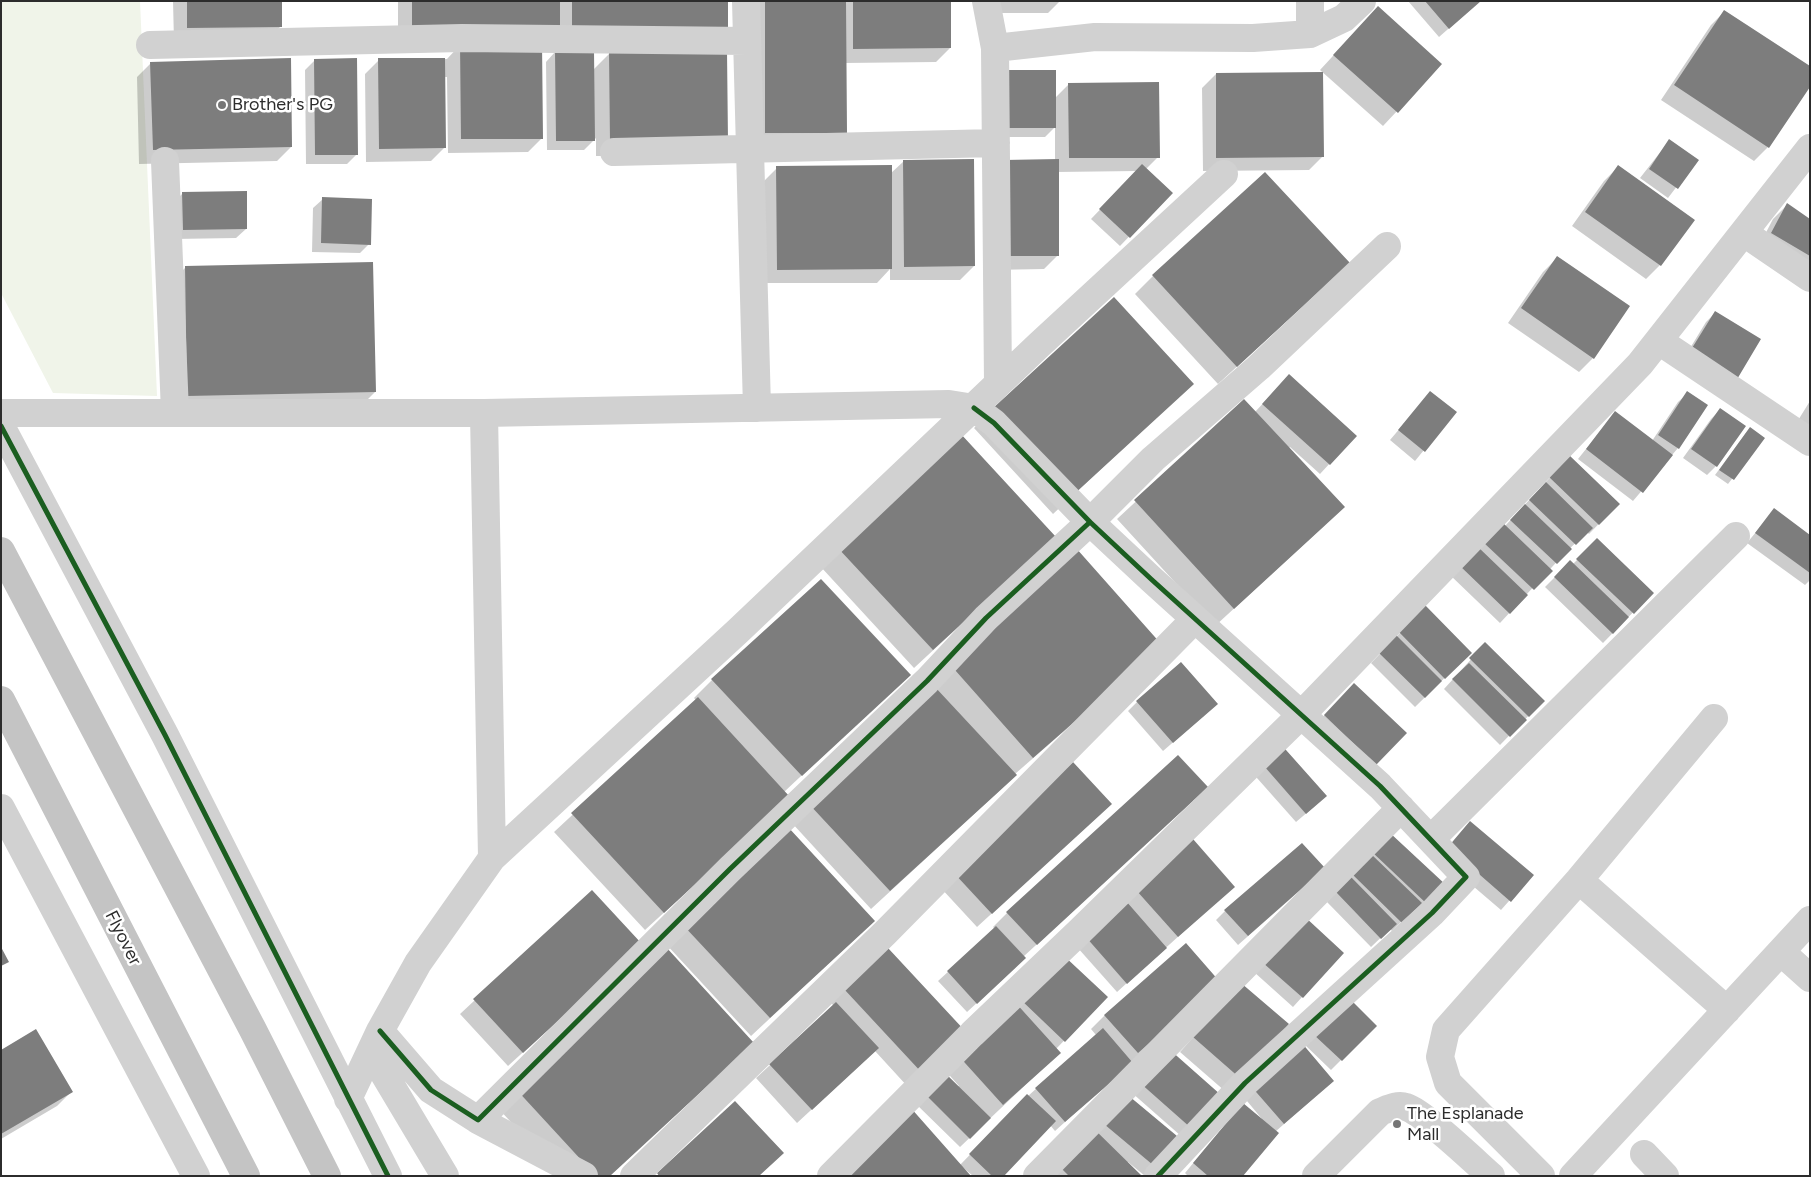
<!DOCTYPE html>
<html>
<head>
<meta charset="utf-8">
<style>
	body { margin:0 }
	#map { position:relative; width:1811px; height:1177px; overflow:hidden; background:#fff; font-family:Figtree,sans-serif }
	canvas { display:block }
	.frame { position:absolute; inset:0; border:2px solid #2c2c2c; pointer-events:none }
</style>
</head>
<body>
<div id="map">
<canvas width="1811" height="1177"></canvas>
<div class="frame"></div>
</div>
<script>
const c = document.querySelector('canvas').getContext('2d');
c.lineJoin = 'round';
function fill(path, color) {
  c.fillStyle = color;
  c.fill(path, 'evenodd');
}
function strokePath(path, color, width, dash) {
  c.strokeStyle = color;
  c.lineWidth = width;
  c.lineCap = dash ? 'butt' : 'round';
  c.setLineDash(dash || []);
  c.stroke(path);
}
function label(font, color, halo, rows, align = 'center') {
  c.font = font + ' Figtree,sans-serif';
  c.lineWidth = 5;
  c.setLineDash([]);
  c.textBaseline = 'middle';
  c.strokeStyle = halo;
  c.fillStyle = color;
  for (const [text, x, y, turn = 0] of rows) {
    c.save();
    c.translate(x, y);
    c.rotate((+turn || 0) * Math.PI / 180);
    c.textAlign = isNaN(turn) ? turn : align;
    if (halo) c.strokeText(text, 0, 0);
    c.fillText(text, 0, 0);
    c.restore();
  }
}
fill(new Path2D(`
	M 1,1 L 140,1 L 157,396 L 53,393 L 1,293 Z`), '#f0f4e9');
fill(new Path2D(`
	M 173,1 L 281,1 L 281,26 L 267,40 L 174,42 Z
	M 398,1 L 727,1 L 727,30 L 398,41 Z
	M 751,1 L 949,1 L 950,48 L 936,62 L 845,63 L 845,132 L 752,147 Z
	M 979,1 L 1060,1 L 1048,13 L 979,13 Z
	M 1408,1 L 1480,1 L 1439,37 Z
	M 1378,7 L 1441,64 L 1383,126 L 1320,70 Z
	M 1725,11 L 1768,147 L 1754,161 L 1661,100 L 1711,25 Z
	M 461,44 L 542,138 L 528,152 L 448,153 L 447,77 L 444,77 L 445,147 L 431,161 L 366,162 L 365,74 L 379,60 L 447,59 Z
	M 555,52 L 593,70 L 609,54 L 713,156 L 596,156 L 596,138 L 584,150 L 547,150 L 546,62 Z
	M 315,60 L 357,154 L 347,164 L 306,164 L 305,70 Z
	M 151,63 L 291,147 L 277,161 L 139,164 L 137,77 Z
	M 1216,74 L 1323,156 L 1309,170 L 1203,171 L 1202,88 Z
	M 996,81 L 1055,98 L 1069,84 L 1158,157 L 1146,169 L 1171,193 L 1120,246 L 1091,219 L 1137,171 L 1057,172 L 1058,255 L 1044,269 L 991,270 L 1055,160 L 1055,127 L 1045,137 L 996,137 Z
	M 1669,141 L 1697,160 L 1668,198 L 1640,178 Z
	M 904,161 L 974,266 L 960,280 L 890,280 L 890,269 L 877,283 L 763,283 L 763,182 L 777,168 L 890,174 Z
	M 1618,167 L 1693,220 L 1660,265 L 1646,279 L 1572,226 L 1604,181 Z
	M 183,193 L 246,229 L 236,238 L 174,239 L 173,203 Z
	M 323,199 L 369,244 L 360,253 L 312,252 L 313,208 Z
	M 1787,205 L 1810,221 L 1810,278 L 1758,248 L 1773,219 Z
	M 1557,258 L 1593,358 L 1579,372 L 1508,323 L 1543,272 Z
	M 186,267 L 375,392 L 361,406 L 169,414 L 167,286 Z
	M 1153,276 L 1330,281 L 1218,384 L 1135,294 Z
	M 1715,313 L 1726,390 L 1681,363 L 1706,322 Z
	M 1192,384 L 1053,514 L 974,428 L 993,410 Z
	M 1280,385 L 1355,436 L 1320,474 L 1290,447 L 1289,448 L 1325,525 L 1215,626 L 1117,519 L 1244,401 L 1255,412 Z
	M 1430,393 L 1455,412 L 1415,461 L 1390,440 Z
	M 1688,393 L 1678,448 L 1633,501 L 1578,459 L 1615,413 L 1652,441 L 1678,402 Z
	M 1810,401 L 1810,429 L 1797,422 Z
	M 1720,410 L 1716,466 L 1707,475 L 1683,458 L 1711,419 Z
	M 1746,433 L 1763,439 L 1728,484 L 1715,475 Z
	M 1569,457 L 1618,504 L 1589,534 L 1587,532 L 1565,553 L 1500,623 L 1450,575 L 1505,526 Z
	M 1774,510 L 1810,537 L 1810,580 L 1805,585 L 1747,543 Z
	M 1597,540 L 1652,593 L 1603,643 L 1545,587 L 1570,562 L 1573,564 Z
	M 838,548 L 1036,555 L 914,668 L 820,566 Z
	M 1425,607 L 1470,653 L 1415,707 L 1371,663 Z
	M 1485,644 L 1543,701 L 1500,745 L 1444,689 Z
	M 948,662 L 1142,663 L 1015,774 L 997,793 L 871,909 L 791,822 Z
	M 909,675 L 784,792 L 770,815 L 645,930 L 554,832 L 696,700 L 694,698 L 712,680 Z
	M 1354,685 L 1366,773 L 1315,725 Z
	M 1137,702 L 1207,713 L 1163,751 L 1128,711 Z
	M 1178,756 L 1193,801 L 1023,957 L 1015,968 L 967,1012 L 938,981 L 995,929 L 993,927 L 1007,913 Z
	M 1258,759 L 1316,805 L 1296,822 L 1249,769 Z
	M 1096,818 L 977,927 L 940,887 L 954,873 Z
	M 1389,833 L 1444,885 L 1418,913 L 1414,909 L 1392,931 L 1390,929 L 1371,947 L 1327,902 Z
	M 1439,857 L 1532,875 L 1501,910 Z
	M 1314,878 L 1238,945 L 1216,920 L 1225,911 Z
	M 1233,887 L 1117,992 L 1077,947 L 1136,891 Z
	M 592,891 L 626,958 L 508,1066 L 460,1014 Z
	M 1304,918 L 1342,953 L 1293,1007 L 1254,972 Z
	M 683,925 L 855,939 L 751,1036 L 665,943 Z
	M 1062,955 L 1106,997 L 1056,1049 L 1059,1053 L 960,1147 L 914,1102 L 959,1086 L 943,1068 Z
	M 845,989 L 965,1033 L 908,1087 L 875,1051 L 797,1123 L 756,1078 L 834,1006 L 831,1003 Z
	M 1205,996 L 1055,1131 L 1050,1125 L 1002,1176 L 973,1176 L 960,1165 L 1018,1105 L 1096,1035 L 1091,1029 L 1105,1015 Z
	M 1227,999 L 1240,1078 L 1226,1092 L 1180,1052 Z
	M 1349,999 L 1375,1026 L 1331,1070 L 1304,1044 Z
	M 1,1051 L 71,1092 L 57,1106 L 1,1139 Z
	M 1169,1051 L 1219,1095 L 1181,1136 L 1131,1092 Z
	M 1333,1081 L 1275,1132 L 1241,1176 L 1188,1176 L 1185,1173 L 1234,1114 L 1262,1119 L 1242,1095 L 1251,1086 Z
	M 515,1088 L 609,1176 L 561,1176 L 496,1106 Z
	M 1114,1102 L 1181,1141 L 1145,1176 L 1128,1162 L 1127,1163 L 1139,1176 L 1050,1176 Z`), '#0003');
fill(new Path2D(`
	M 187,1 L 282,1 L 282,27 L 187,28 Z
	M 412,1 L 560,1 L 560,26 L 412,27 Z
	M 572,1 L 728,1 L 728,30 L 572,31 Z
	M 765,1 L 846,1 L 847,133 L 765,133 Z
	M 853,1 L 951,1 L 951,48 L 853,49 Z
	M 1425,1 L 1481,1 L 1449,29 Z
	M 1378,6 L 1442,64 L 1398,113 L 1333,55 Z
	M 1724,10 L 1810,66 L 1810,87 L 1769,148 L 1674,85 Z
	M 542,42 L 543,139 L 461,139 L 460,43 Z
	M 555,51 L 594,51 L 595,141 L 556,141 Z
	M 727,51 L 728,142 L 610,143 L 609,52 Z
	M 291,58 L 292,147 L 153,150 L 150,62 Z
	M 357,58 L 358,155 L 315,155 L 314,59 Z
	M 378,58 L 445,58 L 446,148 L 379,149 Z
	M 1005,70 L 1056,70 L 1056,128 L 1005,128 Z
	M 1323,72 L 1324,157 L 1216,158 L 1216,73 Z
	M 1159,82 L 1160,158 L 1069,158 L 1068,83 Z
	M 1669,139 L 1699,160 L 1678,189 L 1649,169 Z
	M 974,159 L 975,266 L 904,267 L 903,160 Z
	M 1059,159 L 1059,256 L 1005,256 L 1004,160 Z
	M 1142,164 L 1173,193 L 1130,238 L 1099,209 Z
	M 892,165 L 892,269 L 777,270 L 776,166 Z
	M 1618,165 L 1695,220 L 1661,266 L 1585,212 Z
	M 1265,172 L 1350,263 L 1237,367 L 1152,275 Z
	M 247,191 L 247,229 L 183,230 L 182,192 Z
	M 322,197 L 372,199 L 371,245 L 321,243 Z
	M 1787,203 L 1810,219 L 1810,256 L 1771,233 Z
	M 1557,256 L 1630,306 L 1594,359 L 1521,308 Z
	M 373,262 L 376,392 L 187,396 L 185,266 Z
	M 1114,297 L 1194,384 L 1072,496 L 992,409 Z
	M 1715,311 L 1761,339 L 1736,381 L 1689,353 Z
	M 1289,374 L 1357,436 L 1330,465 L 1262,404 Z
	M 1430,391 L 1457,412 L 1425,452 L 1398,430 Z
	M 1687,391 L 1708,405 L 1679,449 L 1658,435 Z
	M 1244,399 L 1345,507 L 1234,609 L 1134,500 Z
	M 1720,408 L 1746,426 L 1717,467 L 1691,449 Z
	M 1615,411 L 1673,455 L 1643,493 L 1586,449 Z
	M 1750,427 L 1765,438 L 1734,480 L 1719,470 Z
	M 960,433 L 1056,537 L 933,650 L 837,547 Z
	M 1569,455 L 1620,504 L 1599,525 L 1548,476 Z
	M 1546,482 L 1593,528 L 1576,545 L 1529,500 Z
	M 1525,504 L 1572,549 L 1557,564 L 1510,520 Z
	M 1774,508 L 1810,535 L 1810,573 L 1755,533 Z
	M 1502,522 L 1553,571 L 1534,590 L 1483,542 Z
	M 1597,538 L 1654,593 L 1634,614 L 1576,559 Z
	M 1477,546 L 1528,595 L 1510,614 L 1459,565 Z
	M 1076,548 L 1162,645 L 1033,758 L 947,661 Z
	M 1570,560 L 1629,617 L 1613,634 L 1554,577 Z
	M 821,579 L 911,675 L 802,776 L 711,679 Z
	M 1425,605 L 1472,653 L 1445,679 L 1398,631 Z
	M 1396,635 L 1442,681 L 1425,698 L 1379,653 Z
	M 1485,642 L 1545,701 L 1529,717 L 1469,658 Z
	M 1181,662 L 1218,704 L 1173,743 L 1136,701 Z
	M 1469,663 L 1527,720 L 1510,737 L 1452,679 Z
	M 1354,683 L 1407,733 L 1376,765 L 1324,715 Z
	M 935,687 L 1017,775 L 890,891 L 808,803 Z
	M 698,697 L 790,797 L 664,913 L 571,813 Z
	M 1278,741 L 1327,796 L 1306,814 L 1257,758 Z
	M 1178,755 L 1208,787 L 1037,945 L 1006,912 Z
	M 1073,762 L 1112,804 L 992,914 L 953,872 Z
	M 1470,821 L 1534,875 L 1511,902 L 1448,847 Z
	M 788,827 L 875,921 L 770,1018 L 682,924 Z
	M 1389,832 L 1446,885 L 1428,905 L 1371,851 Z
	M 1193,839 L 1235,887 L 1178,937 L 1136,890 Z
	M 1302,843 L 1325,868 L 1248,936 L 1224,910 Z
	M 1371,854 L 1422,903 L 1402,923 L 1352,874 Z
	M 1351,877 L 1397,924 L 1381,939 L 1336,892 Z
	M 592,890 L 642,944 L 523,1053 L 473,999 Z
	M 1126,901 L 1167,948 L 1127,984 L 1085,936 Z
	M 1304,916 L 1344,953 L 1303,998 L 1262,962 Z
	M 996,926 L 1026,958 L 977,1004 L 947,971 Z
	M 1186,943 L 1220,982 L 1138,1053 L 1104,1015 Z
	M 1,947 L 9,962 L 1,966 Z
	M 666,947 L 754,1043 L 610,1176 L 596,1176 L 514,1087 Z
	M 888,948 L 967,1033 L 923,1074 L 844,989 Z
	M 1062,954 L 1108,997 L 1065,1042 L 1019,998 Z
	M 1241,983 L 1289,1024 L 1241,1079 L 1193,1037 Z
	M 1349,998 L 1377,1026 L 1342,1061 L 1313,1034 Z
	M 1014,1001 L 1061,1053 L 1003,1105 L 956,1053 Z
	M 836,1002 L 879,1048 L 812,1110 L 769,1064 Z
	M 1103,1028 L 1133,1063 L 1065,1122 L 1035,1088 Z
	M 36,1029 L 73,1092 L 1,1134 L 1,1050 Z
	M 1301,1042 L 1334,1081 L 1284,1124 L 1250,1085 Z
	M 1169,1049 L 1221,1095 L 1191,1128 L 1139,1082 Z
	M 943,1071 L 991,1118 L 970,1139 L 923,1092 Z
	M 1123,1091 L 1183,1141 L 1159,1170 L 1098,1119 Z
	M 1027,1094 L 1056,1121 L 1004,1176 L 992,1176 L 969,1154 Z
	M 735,1101 L 784,1153 L 759,1176 L 659,1176 L 657,1173 Z
	M 1243,1103 L 1279,1133 L 1243,1176 L 1208,1176 L 1193,1163 Z
	M 910,1107 L 971,1176 L 843,1176 Z
	M 1090,1125 L 1142,1176 L 1069,1176 L 1054,1161 Z`), '#7d7d7d');
strokePath(new Path2D(`
	M 746,1 L 757,408
	M 986,1 L 995,48 L 998,384
	M 1310,34 L 1310,1
	M 150,45 L 462,38 L 747,41
	M 995,48 L 1095,37 L 1253,38 L 1310,34 L 1344,18 L 1362,1
	M 614,152 L 996,143
	M 165,161 L 175,413
	M 1744,233 L 1810,278
	M 1659,341 L 1810,442
	M 1,413 L 484,413 L 949,404 L 974,408 L 994,423 L 1090,522 L 1151,579 L 1380,786 L 1466,877 L 1432,913 L 1245,1083 L 1158,1176
	M 484,413 L 492,858
	M 1,426 L 165,735 L 388,1176
	M 1,808 L 196,1176
	M 1431,839 L 1736,536
	M 1579,880 L 1727,1010
	M 1781,952 L 1810,978
	M 380,1031 L 431,1090 L 478,1120 L 730,869 L 927,681 L 986,618 L 1090,522 L 1153,459 L 1259,367 L 1387,246
	M 371,1052 L 445,1176
	M 348,1099 L 380,1031 L 418,963 L 492,858 L 738,631 L 1039,345 L 1224,174
	M 478,1120 L 584,1176
	M 1644,1154 L 1665,1176
	M 634,1176 L 885,933 L 1195,619
	M 831,1176 L 972,1034 L 1079,932 L 1301,715 L 1640,364 L 1810,148
	M 1037,1176 L 1401,808
	M 1316,1176 L 1380,1112 C 1388,1109 1397,1104 1406,1107 C 1423,1112 1474,1161 1491,1176
	M 1541,1176 L 1448,1083 L 1440,1057 L 1446,1030 L 1579,880 L 1714,718
	M 1573,1176 L 1810,920`), '#d1d1d1', 28);
strokePath(new Path2D(`
	M 1,551 L 253,1030 L 327,1176
	M 1,700 L 246,1176`), '#c4c4c4', 28);
strokePath(new Path2D(`
	M 974,408 L 994,423 L 1090,522 L 1151,579 L 1380,786 L 1466,877 L 1432,913 L 1245,1083 L 1158,1176
	M 1,426 L 165,735 L 388,1176
	M 380,1031 L 431,1090 L 478,1120 L 730,869 L 927,681 L 986,618 L 1090,522`), '#1b5e20', 5);
for (const [x, y, r, color] of [
	[222,105,5,"#767676"],
	[1397,1124,5,"#767676"]
]) {
  const dot = new Path2D();
  dot.arc(x, y, r, 0, 2 * Math.PI);
  c.fillStyle = color;
  c.fill(dot);
  strokePath(dot, '#fff', 2);
}
label('18px', '#2c2c2c', '#fff', [
	["Brother's PG",232,105],
	["The Esplanade",1407,1114],
	["Mall",1407,1135]
], 'left');
label('18px', '#2c2c2c', '#fff', [
	["Flyover",123,938,63]
]);
</script>
</body>
</html>
